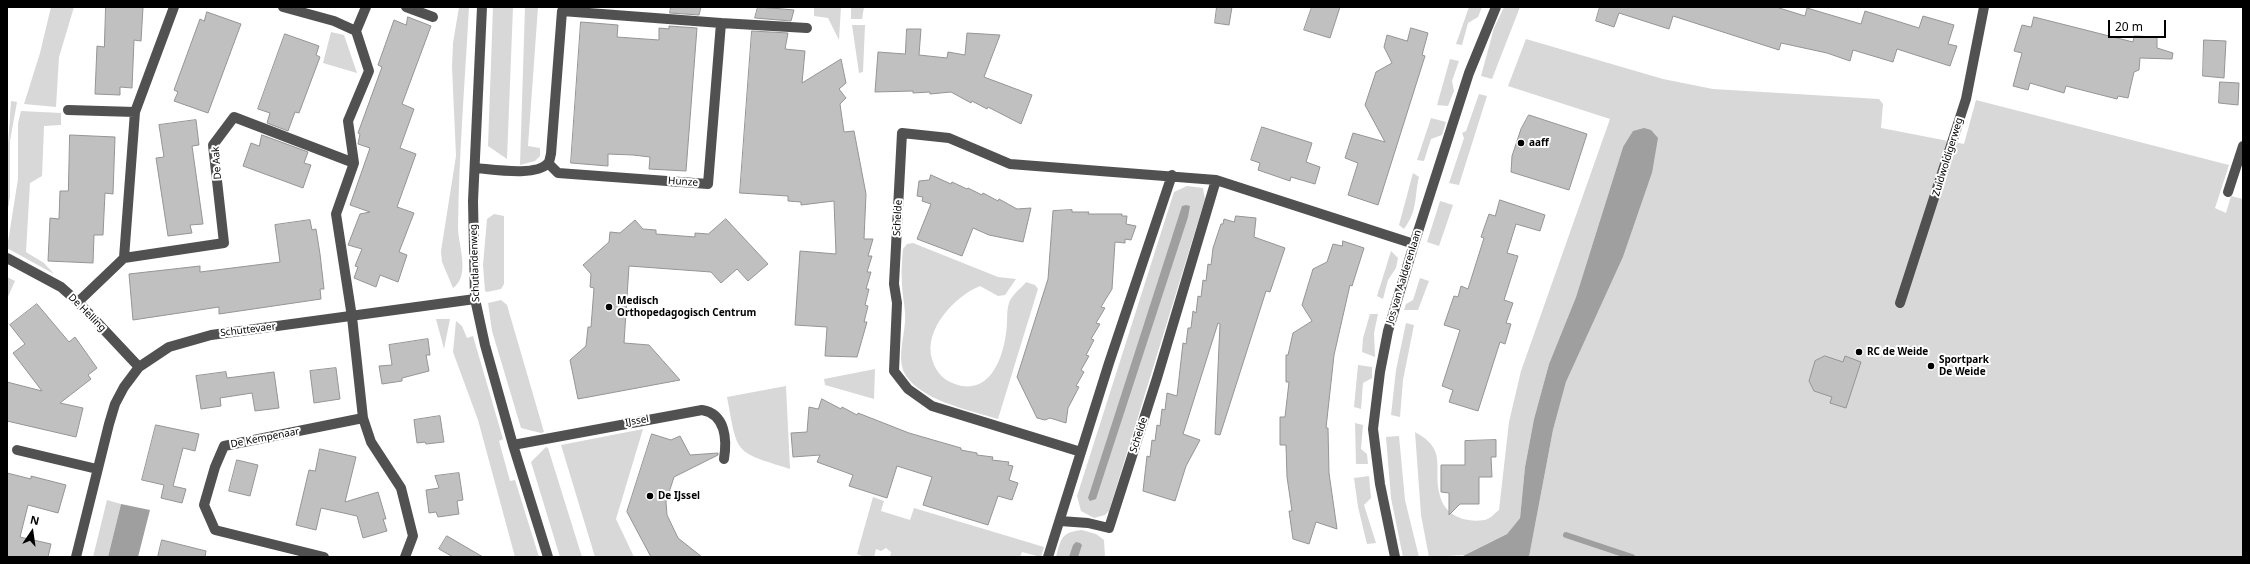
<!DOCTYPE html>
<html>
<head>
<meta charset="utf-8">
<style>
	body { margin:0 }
	#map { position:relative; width:2250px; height:564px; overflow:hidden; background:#fff; font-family:"Noto Sans",sans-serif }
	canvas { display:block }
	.frame { position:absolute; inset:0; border:8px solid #000; pointer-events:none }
	.north { position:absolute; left:12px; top:512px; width:40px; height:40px; -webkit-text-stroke:3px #fff; paint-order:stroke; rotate:13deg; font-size:11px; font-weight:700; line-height:16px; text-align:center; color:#000 }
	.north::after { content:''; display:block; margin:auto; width:14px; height:18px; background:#000; clip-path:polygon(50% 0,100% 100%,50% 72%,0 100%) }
	.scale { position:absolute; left:2108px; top:20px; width:58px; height:18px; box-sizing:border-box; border:2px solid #000; border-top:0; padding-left:5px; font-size:12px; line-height:14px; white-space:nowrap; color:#000; -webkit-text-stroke:3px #fff; paint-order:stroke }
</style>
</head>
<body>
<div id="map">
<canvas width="2250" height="564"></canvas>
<div class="frame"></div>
<div class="north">N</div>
<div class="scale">20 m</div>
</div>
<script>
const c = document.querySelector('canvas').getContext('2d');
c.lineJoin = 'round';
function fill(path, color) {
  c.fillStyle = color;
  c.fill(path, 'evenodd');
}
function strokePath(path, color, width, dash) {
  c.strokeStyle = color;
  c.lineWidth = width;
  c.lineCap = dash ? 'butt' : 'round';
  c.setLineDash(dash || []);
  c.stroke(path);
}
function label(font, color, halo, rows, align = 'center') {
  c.font = font + ' "Noto Sans",sans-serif';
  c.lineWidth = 4;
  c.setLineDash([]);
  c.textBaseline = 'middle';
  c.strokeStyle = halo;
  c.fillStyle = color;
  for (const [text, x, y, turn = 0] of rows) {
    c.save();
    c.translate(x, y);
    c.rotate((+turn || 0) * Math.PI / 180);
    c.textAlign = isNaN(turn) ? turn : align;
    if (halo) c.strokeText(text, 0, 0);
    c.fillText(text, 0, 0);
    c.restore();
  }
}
fill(new Path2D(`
	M 51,7 L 74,7 L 59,57 L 56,107 L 24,104 L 40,53 Z
	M 459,7 L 469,7 C 465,80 459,154 458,227 C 458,246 471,275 453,288 L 442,262 L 441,251 L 456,156 L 452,67 L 453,43 Z
	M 493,7 L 513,7 L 507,159 L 488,146 Z
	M 525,7 L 538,7 L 528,146 L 540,148 L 540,156 L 535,161 L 520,165 Z
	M 814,7 L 841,7 L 839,40 L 828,18 L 814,16 Z
	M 851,7 L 864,7 L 862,19 L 851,19 Z
	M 1469,7 L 1482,7 L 1478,17 L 1468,23 L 1462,45 L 1456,44 Z
	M 1504,7 L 1520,7 L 1492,79 L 1481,76 L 1494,28 Z
	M 852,25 L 865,25 L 863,72 L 859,73 Z
	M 331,32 L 344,35 L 357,73 L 323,63 Z
	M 1526,39 L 1663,79 L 1713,89 L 1879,99 L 1883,104 L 1881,128 L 1964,144 L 1976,100 L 2229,165 L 2215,208 L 2226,213 L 2231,196 L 2243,199 L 2243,557 L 1529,557 L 1553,430 L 1566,382 L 1623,257 L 1652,173 L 1623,147 L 1576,297 L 1549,364 L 1534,419 L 1525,467 L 1520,518 L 1507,534 L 1465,555 L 1429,557 L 1421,515 L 1415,432 C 1449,450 1432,468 1440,496 C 1445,516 1466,523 1484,520 C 1489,520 1495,513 1499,510 L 1509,422 L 1521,371 L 1610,119 L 1508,86 Z
	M 1450,59 L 1459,61 L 1452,81 L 1454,91 L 1448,106 L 1437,105 Z
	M 1479,94 L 1487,96 L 1459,185 L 1449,183 L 1464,138 L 1462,133 L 1466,131 Z
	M 11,101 L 17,102 L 10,141 L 10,197 L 7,214 L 7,159 Z
	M 21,111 L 61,113 L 61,125 L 44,126 L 42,176 L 30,183 L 26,252 L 44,263 L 54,274 L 7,248 L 18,179 L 18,123 Z
	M 1431,118 L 1446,122 L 1442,135 L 1431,139 L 1424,161 L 1417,160 Z
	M 1413,173 L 1419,177 C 1414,198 1418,210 1404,229 L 1399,225 Z
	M 1187,186 L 1203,188 L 1205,199 L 1109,511 L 1105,515 L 1094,518 L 1081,511 L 1077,496 L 1174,192 Z
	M 1440,201 L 1453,205 L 1439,246 L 1427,242 Z
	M 494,214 L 504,216 L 504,284 L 501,289 L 487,292 L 485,291 L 483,265 L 487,219 Z
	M 913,243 L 998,277 L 1016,279 L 1005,295 L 998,296 L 980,286 C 955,296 923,330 932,359 C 936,373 944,381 958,385 C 990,394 1003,358 1006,333 C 1008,323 1006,312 1009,303 C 1012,294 1021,289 1026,282 L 1035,285 L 1038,289 L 998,419 C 972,411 914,399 903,370 C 898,355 904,337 905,322 C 906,308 902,296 902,283 C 901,272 902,260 903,249 L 907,244 Z
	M 1391,251 L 1398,258 L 1396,268 L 1388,280 L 1383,299 L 1377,296 Z
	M 7,277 L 15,281 L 7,299 Z
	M 1420,278 L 1429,281 L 1418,310 L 1404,310 L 1406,304 L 1413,300 Z
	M 501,300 L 507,305 L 544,432 L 541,433 L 521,428 L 492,331 L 488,303 Z
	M 1370,314 L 1378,314 L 1374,333 L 1375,357 L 1362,352 L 1363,338 Z
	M 436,319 L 450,319 L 444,349 Z
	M 456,321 L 462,326 L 467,338 L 473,336 L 503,439 L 499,441 L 510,481 L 515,480 L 539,557 L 515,557 L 478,420 L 453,352 Z
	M 1406,323 L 1414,325 L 1403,380 L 1400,417 L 1391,415 L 1396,370 Z
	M 1358,365 L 1372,367 L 1372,378 L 1363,383 L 1361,409 L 1354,407 Z
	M 875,369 L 874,399 L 825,385 L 824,379 Z
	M 786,386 L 790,469 C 733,451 738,455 727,397 Z
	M 1355,423 L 1363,425 L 1361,449 L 1367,454 L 1368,464 L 1356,464 Z
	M 643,429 L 616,519 L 634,557 L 595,557 L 561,445 Z
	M 1399,436 L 1405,500 L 1419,557 L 1403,557 L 1391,498 L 1386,437 Z
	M 546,447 L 548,448 L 582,557 L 560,557 L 531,462 Z
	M 1369,476 L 1371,498 L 1364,505 L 1376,543 L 1367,544 L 1358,507 L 1354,478 Z
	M 873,497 L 884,501 L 881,511 L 910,520 L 914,508 L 1044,547 L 1041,557 L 1022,552 L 1020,557 L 890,557 L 891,552 L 886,548 L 881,551 L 876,549 L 874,557 L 865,557 L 857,554 Z
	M 107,500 L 121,504 L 108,557 L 93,557 Z
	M 1082,530 L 1096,534 L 1104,540 L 1105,557 L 1056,557 C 1061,539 1061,532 1082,530 Z`), '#d8d8d8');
fill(new Path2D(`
	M 1644,128 L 1651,130 L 1658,138 L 1652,173 L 1623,257 L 1566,382 L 1553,430 L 1529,557 L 1461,557 L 1507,534 L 1520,518 L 1525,467 L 1534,419 L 1549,364 L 1576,297 L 1623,147 L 1633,131 Z
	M 1186,205 L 1190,206 L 1188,217 L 1096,499 L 1090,501 L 1088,498 L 1182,206 Z
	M 121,504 L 150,510 L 138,557 L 108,557 Z
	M 1076,542 L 1080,543 L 1082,545 L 1078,557 L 1069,557 L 1073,545 Z`), '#9f9f9f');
strokePath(new Path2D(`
	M 1566,535 L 1632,557`), '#9f9f9f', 6);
const building = new Path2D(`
	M 106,7 L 143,7 L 141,41 L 134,40 L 132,88 L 120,87 L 120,95 L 95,94 L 97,46 L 104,47 Z
	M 671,7 L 701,7 L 699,15 L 670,13 Z
	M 758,7 L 783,9 L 794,10 L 791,21 L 755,18 Z
	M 1217,7 L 1232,7 L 1229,25 L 1215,23 Z
	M 1312,7 L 1340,7 L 1330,38 L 1304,30 Z
	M 1600,7 L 1776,7 L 1805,16 L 1807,8 L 1861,24 L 1865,11 L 1919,28 L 1923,16 L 1954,25 L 1948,44 L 1957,46 L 1950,66 L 1897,49 L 1893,62 L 1853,50 L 1850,61 L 1827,53 L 1781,43 L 1779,50 L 1673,16 L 1669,29 L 1619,13 L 1614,27 L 1596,21 Z
	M 207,12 L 241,24 L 208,113 L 174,101 L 178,92 L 174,90 L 200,19 L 204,21 Z
	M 408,17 L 431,26 L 402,104 L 414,109 L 400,148 L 416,154 L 397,207 L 414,213 L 399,252 L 407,255 L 398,282 L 380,275 L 376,287 L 354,278 L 358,267 L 355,266 L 362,249 L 348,245 L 360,214 L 370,212 L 350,205 L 370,148 L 358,144 L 360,134 L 358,133 L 382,67 L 378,65 L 394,20 L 406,25 Z
	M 2034,17 L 2133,42 L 2134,36 L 2157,37 L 2157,48 L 2173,53 L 2172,59 L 2140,58 L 2139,70 L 2134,72 L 2128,98 L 2118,96 L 2117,99 L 2066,86 L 2064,93 L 2030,83 L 2028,90 L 2013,86 L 2022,53 L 2014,51 L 2022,25 L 2031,27 Z
	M 581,22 L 618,25 L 617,37 L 659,40 L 659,28 L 669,29 L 669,26 L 697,28 L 686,171 L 649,169 L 650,157 L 633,155 L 608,154 L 608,166 L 571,163 Z
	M 1411,28 L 1428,33 L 1422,55 L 1425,56 L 1378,205 L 1348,195 L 1358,163 L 1345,158 L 1353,133 L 1385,142 L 1365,105 L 1376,72 L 1392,63 L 1384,47 L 1387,35 L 1407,41 Z
	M 907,29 L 921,29 L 919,55 L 947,58 L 948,52 L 965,55 L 967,33 L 1000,35 L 984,77 L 1032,95 L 1021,124 L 988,107 L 987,109 L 972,101 L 971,103 L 951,92 L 930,94 L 930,92 L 913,93 L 913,91 L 875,92 L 878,52 L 905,54 Z
	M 752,31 L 788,33 L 785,49 L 805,51 L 802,83 L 841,59 L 846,83 L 839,89 L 846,98 L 840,104 L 844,132 L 854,131 L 866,194 L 864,239 L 873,239 L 868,256 L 872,256 L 867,272 L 871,272 L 866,289 L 869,289 L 865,305 L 868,306 L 864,322 L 867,322 L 857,357 L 825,356 L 827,327 L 795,325 L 800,251 L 836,254 L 834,201 L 801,205 L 801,202 L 788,201 L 788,196 L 740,193 Z
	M 285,34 L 319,46 L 316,55 L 320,57 L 299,113 L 295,112 L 288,131 L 267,123 L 270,113 L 258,109 Z
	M 2204,40 L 2226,41 L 2224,78 L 2203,76 Z
	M 2220,82 L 2239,83 L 2238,105 L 2219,103 Z
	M 1529,115 L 1587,134 L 1569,190 L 1511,172 L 1512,156 L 1521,129 Z
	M 196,120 L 199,145 L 192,146 L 203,224 L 190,225 L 192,233 L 168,236 L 156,158 L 164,157 L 159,125 Z
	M 1262,127 L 1312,143 L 1306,162 L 1320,167 L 1315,184 L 1291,177 L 1290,181 L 1258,170 L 1260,163 L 1251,160 Z
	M 70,135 L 115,137 L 113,194 L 105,193 L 103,235 L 94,235 L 93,263 L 48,261 L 50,218 L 59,219 L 60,191 L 68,191 Z
	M 262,135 L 308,152 L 304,163 L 311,165 L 303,188 L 243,166 L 251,143 L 259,146 Z
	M 931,175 L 951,184 L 952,182 L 967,189 L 968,188 L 982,195 L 983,193 L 998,201 L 999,199 L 1017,209 L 1031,208 L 1023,242 L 989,235 L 973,228 L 962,256 L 917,239 L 931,204 L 922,201 L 923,197 L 917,196 L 919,181 L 929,180 Z
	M 1500,200 L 1545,215 L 1540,231 L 1516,224 L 1507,253 L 1518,256 L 1504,300 L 1513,303 L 1506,323 L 1511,324 L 1505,344 L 1500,342 L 1478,411 L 1449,402 L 1453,390 L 1442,386 L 1460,330 L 1444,325 L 1454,296 L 1458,297 L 1461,286 L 1468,289 L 1484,238 L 1481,237 L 1489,214 L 1495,216 Z
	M 1072,210 L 1072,212 L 1089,212 L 1088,214 L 1122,214 L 1122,216 L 1127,216 L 1126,224 L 1136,226 L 1131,240 L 1125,239 L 1125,243 L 1115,242 L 1112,289 L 1101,307 L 1105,308 L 1096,323 L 1100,324 L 1091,339 L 1094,340 L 1086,355 L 1089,356 L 1081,370 L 1084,372 L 1076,386 L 1079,387 L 1068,408 L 1066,423 L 1050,418 L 1045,420 L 1037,418 L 1017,377 L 1048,279 L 1053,211 Z
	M 1236,216 L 1256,218 L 1254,237 L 1285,248 L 1270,292 L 1266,291 L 1220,435 L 1215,434 L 1220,324 L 1218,323 L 1183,434 L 1200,440 L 1186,466 L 1175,501 L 1143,491 L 1147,456 L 1150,457 L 1152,440 L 1155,441 L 1157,425 L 1160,426 L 1162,409 L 1165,410 L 1167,393 L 1177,396 L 1183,343 L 1186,344 L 1188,328 L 1191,328 L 1193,311 L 1196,313 L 1198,296 L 1201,297 L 1203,280 L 1206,281 L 1208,264 L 1211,265 L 1213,248 L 1221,224 L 1223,224 L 1224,219 L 1234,222 Z
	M 726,219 L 768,264 L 748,281 L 737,269 L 721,283 L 711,272 L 629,266 L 624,343 L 649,345 L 680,380 L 578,399 L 570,360 L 586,346 L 588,327 L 591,327 L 594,288 L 590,287 L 591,274 L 583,265 L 609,242 L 610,232 L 620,233 L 635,220 L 643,229 L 656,230 L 656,234 L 695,237 L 695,233 L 708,234 Z
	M 310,220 L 312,230 L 316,229 L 320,254 L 324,289 L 320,289 L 321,299 L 219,314 L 219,307 L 133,320 L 129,274 L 200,266 L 200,272 L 280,262 L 275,225 Z
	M 1343,241 L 1364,248 L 1352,286 L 1350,285 L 1334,355 L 1326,428 L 1328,428 L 1329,473 L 1337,529 L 1316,522 L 1309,544 L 1293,539 L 1289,511 L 1292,511 L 1287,477 L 1286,445 L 1280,445 L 1280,417 L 1285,417 L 1289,382 L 1286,382 L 1286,355 L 1288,355 L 1293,333 L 1312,321 L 1302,305 L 1313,269 L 1327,262 L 1333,244 L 1342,246 Z
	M 37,304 L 69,342 L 75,337 L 97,368 L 88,375 L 91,379 L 60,403 L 83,408 L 76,437 L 7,421 L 7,382 L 42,391 L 13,353 L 25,344 L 10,325 Z
	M 428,339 L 430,355 L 426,355 L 429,371 L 402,378 L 402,381 L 382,384 L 379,366 L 392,365 L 389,345 Z
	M 1825,356 L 1843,362 L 1845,356 L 1861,362 L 1846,408 L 1830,403 L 1832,397 L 1814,391 L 1809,381 L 1815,361 Z
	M 336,368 L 340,399 L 314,403 L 310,371 Z
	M 226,372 L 227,378 L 274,372 L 279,408 L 255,411 L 252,393 L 220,398 L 221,406 L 201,409 L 196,376 Z
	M 822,399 L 841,409 L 842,407 L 857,415 L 858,413 L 909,433 L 961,448 L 961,450 L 977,453 L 977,455 L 993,457 L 992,460 L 1009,462 L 1008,465 L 1013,466 L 1009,480 L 1018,483 L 1012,500 L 998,496 L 988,525 L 923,505 L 932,477 L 897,466 L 887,498 L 849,486 L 853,475 L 817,462 L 820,455 L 793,457 L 791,433 L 807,432 L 809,407 L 818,409 Z
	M 440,416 L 444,442 L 426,444 L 425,442 L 417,443 L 414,420 Z
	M 156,425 L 199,434 L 195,451 L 183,448 L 173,486 L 186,489 L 182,503 L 161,498 L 164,485 L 142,480 Z
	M 652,434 L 671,440 L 680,436 L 690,455 L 718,453 L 718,455 L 674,477 L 666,502 L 667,515 L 678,538 L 702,557 L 651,557 L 627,512 Z
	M 1496,440 L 1496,457 L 1491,457 L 1492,477 L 1479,477 L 1479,504 L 1460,504 L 1449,515 L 1449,493 L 1441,492 L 1441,465 L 1465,465 L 1465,441 Z
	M 320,449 L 356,457 L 345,502 L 378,492 L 386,519 L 383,519 L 387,531 L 363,538 L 357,516 L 321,508 L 316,530 L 296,525 L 309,470 L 315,471 Z
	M 237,460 L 258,465 L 250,496 L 229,491 Z
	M 7,473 L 31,479 L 31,476 L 66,485 L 58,513 L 28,505 L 20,537 L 51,544 L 48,557 L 7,557 Z
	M 459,473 L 463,500 L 457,501 L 459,514 L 438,517 L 436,512 L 429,513 L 426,490 L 439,488 L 435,476 Z
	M 447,536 L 483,557 L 453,557 L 439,549 Z
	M 162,540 L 206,551 L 205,557 L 158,557 Z`);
fill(building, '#c0c0c0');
strokePath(building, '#959595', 1);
strokePath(new Path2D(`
	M 283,7 L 334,21 L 356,31
	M 366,7 L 356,31 L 369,71 L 348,121 L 354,163 L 336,214 L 352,317 L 363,418 L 371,442 L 401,488 L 413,536 L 405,557
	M 406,7 L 433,17
	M 482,7 L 473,201 L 475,299 L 485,345 L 513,445 L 548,557
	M 721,23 L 807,28
	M 68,110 L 135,112
	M 475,168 C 491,169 537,177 548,163 C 550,161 550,157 551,154 L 562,11 L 721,23 L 708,184 L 558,173 L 548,163
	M 2228,192 L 2243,146
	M 7,258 L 61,287 L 78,302 L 139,367
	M 124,258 L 135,112 L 174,7
	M 78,302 L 124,258 L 224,243 L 213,145 L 234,117 L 354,163
	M 1900,303 L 1966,99 L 1984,7
	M 513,445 L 702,410 C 726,414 727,440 724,459
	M 17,450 L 97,469
	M 1081,452 L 932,406 L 908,389 L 894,371 L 897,303 L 894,284 L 902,133 L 949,138 L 1010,164 L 1216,180 L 1414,244
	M 1060,521 L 1088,523 L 1109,528 L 1157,378 L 1216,180
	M 76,557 L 109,424 L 115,404 L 124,387 L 139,367 L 169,347 L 211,335 L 475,299
	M 324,557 L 215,530 L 204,505 L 215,467 L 224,446 L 363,418
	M 1048,557 L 1109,363 L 1172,175
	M 1395,557 L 1380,484 L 1373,429 L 1380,372 L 1388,331 L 1414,244 L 1469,73 L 1496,7`), '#515151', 10);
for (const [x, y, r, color] of [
	[1521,143,4,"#000"],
	[609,307,4,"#000"],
	[1859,352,4,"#000"],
	[1931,366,4,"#000"],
	[650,496,4,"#000"]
]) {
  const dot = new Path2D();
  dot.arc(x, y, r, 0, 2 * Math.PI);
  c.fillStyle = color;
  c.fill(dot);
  strokePath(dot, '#fff', 1.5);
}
label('bold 10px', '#000', '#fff', [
	["aaff",1529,143],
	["Medisch",617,301],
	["Orthopedagogisch Centrum",617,313],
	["RC de Weide",1867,352],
	["Sportpark",1939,360],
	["De Weide",1939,372],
	["De IJssel",658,496]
], 'left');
label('10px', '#000', '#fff', [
	["Zuidwoldigerweg",1948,157,-73],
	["De Aak",217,163,-94],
	["Hunze",683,182,4],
	["Schelde",898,218,-87],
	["Schutlandenweg",475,263,-92],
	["Jos van Aalderenlaan",1404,277,-73],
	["De Helling",87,313,45],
	["Schuttevaer",248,330,-7],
	["IJssel",637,421,-10],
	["Schelde",1139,435,-72],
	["De Kempenaar",265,438,-11]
]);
</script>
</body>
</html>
